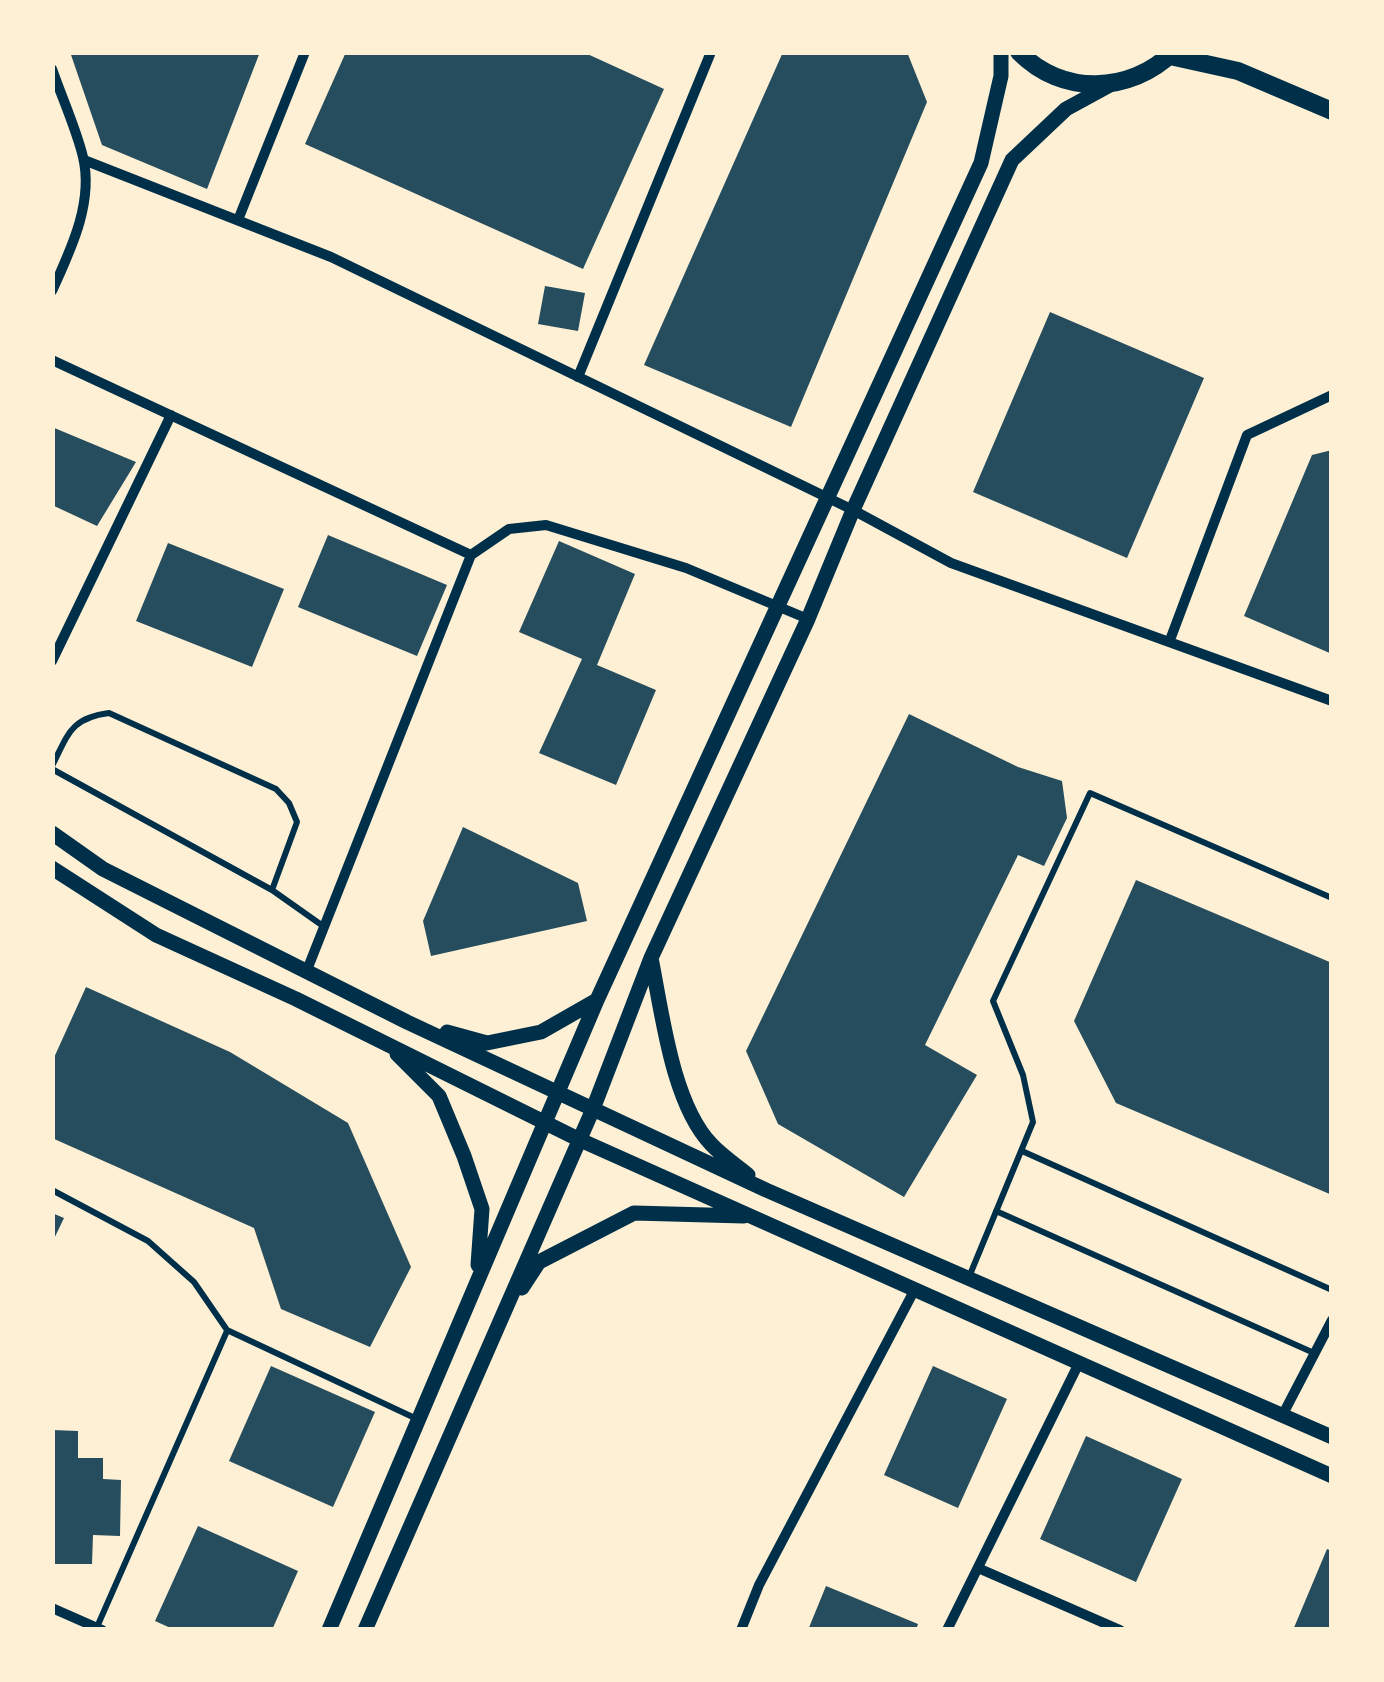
<!DOCTYPE html>
<html>
<head>
<meta charset="utf-8">
<style>
	body { margin:0 }
	#map { position:relative; width:1384px; height:1682px; overflow:hidden; background:#fdf0d5; font-family:Lato,sans-serif }
	canvas { display:block }
	.frame { position:absolute; inset:0; border:55px solid #fdf0d5; pointer-events:none }
</style>
</head>
<body>
<div id="map">
<canvas width="1384" height="1682"></canvas>
<div class="frame"></div>
</div>
<script>
const c = document.querySelector('canvas').getContext('2d');
c.lineJoin = 'round';
function fill(path, color) {
  c.fillStyle = color;
  c.fill(path, 'evenodd');
}
function strokePath(path, color, width, dash) {
  c.strokeStyle = color;
  c.lineWidth = width;
  c.lineCap = dash ? 'butt' : 'round';
  c.setLineDash(dash || []);
  c.stroke(path);
}
fill(new Path2D(`
	M 70,52 L 260,52 L 207,189 L 102,145 Z
	M 346,52 L 583,52 L 664,89 L 583,269 L 305,144 Z
	M 783,52 L 907,52 L 927,102 L 791,427 L 644,365 Z
	M 545,286 L 585,293 L 578,331 L 538,324 Z
	M 1050,312 L 1204,378 L 1127,558 L 973,492 Z
	M 52,427 L 136,462 L 97,526 L 52,505 Z
	M 1332,450 L 1332,654 L 1244,616 L 1312,455 Z
	M 328,535 L 447,585 L 417,656 L 298,607 Z
	M 559,541 L 635,574 L 597,665 L 656,690 L 616,785 L 539,753 L 582,659 L 519,632 Z
	M 168,543 L 284,589 L 252,667 L 136,621 Z
	M 909,714 L 1018,767 L 1062,781 L 1067,818 L 1044,866 L 1018,855 L 925,1045 L 977,1075 L 904,1197 L 778,1124 L 746,1051 Z
	M 463,827 L 578,883 L 587,921 L 431,956 L 423,921 Z
	M 1136,880 L 1332,963 L 1332,1195 L 1116,1103 L 1074,1021 Z
	M 86,987 L 230,1052 L 348,1123 L 411,1267 L 370,1347 L 281,1309 L 254,1228 L 52,1138 L 52,1062 Z
	M 52,1213 L 64,1218 L 52,1243 Z
	M 271,1366 L 375,1412 L 333,1507 L 229,1461 Z
	M 933,1366 L 1007,1399 L 958,1508 L 884,1475 Z
	M 52,1430 L 78,1431 L 78,1458 L 103,1458 L 103,1479 L 121,1480 L 120,1536 L 93,1535 L 92,1564 L 52,1564 Z
	M 1086,1436 L 1182,1479 L 1136,1582 L 1040,1539 Z
	M 198,1526 L 298,1571 L 272,1630 L 175,1630 L 155,1621 Z
	M 1327,1549 L 1332,1551 L 1332,1630 L 1293,1630 Z
	M 826,1586 L 918,1624 L 916,1630 L 808,1630 Z`), '#264d5e');
strokePath(new Path2D(`
	M 52,766 C 68,735 70,718 109,713 L 276,789 L 289,803 L 297,822 L 272,890
	M 52,769 L 272,890 L 323,926
	M 1022,1151 L 1332,1290
	M 52,1190 L 148,1241 L 194,1282 L 227,1330 L 417,1419
	M 996,1211 L 1314,1353
	M 969,1277 L 1033,1122 L 1023,1075 L 993,1001 L 1090,793 L 1332,898
	M 97,1627 L 227,1331`), '#003049', 6);
strokePath(new Path2D(`
	M 52,69 C 62,98 76,128 83,157 C 94,203 70,251 52,291
	M 84,160 L 331,257 L 853,510 L 951,563 L 1332,701
	M 238,220 L 305,52
	M 52,360 L 471,555 L 509,529 L 546,525 L 686,568 L 808,619
	M 578,377 L 711,52
	M 1170,640 L 1247,435 L 1332,395
	M 52,661 L 171,415
	M 307,970 L 471,555
	M 1282,1416 L 1332,1320
	M 978,1568 L 1120,1630
	M 52,1608 L 102,1630
	M 741,1630 L 759,1585 L 915,1289
	M 947,1630 L 1079,1363`), '#003049', 10);
strokePath(new Path2D(`
	M 52,833 L 103,869 L 407,1022 L 766,1190 L 1332,1437
	M 52,868 L 156,935 L 296,999 L 578,1139 L 1332,1476
	M 651,958 C 662,1012 672,1103 711,1144 C 722,1156 736,1165 748,1175
	M 447,1032 L 487,1043 L 541,1032 L 597,1000
	M 397,1054 L 439,1096 L 464,1156 L 482,1209 L 478,1265
	M 522,1288 L 539,1262 L 634,1213 L 744,1216
	M 329,1630 L 597,1000 L 981,163 L 1001,76 L 1001,52
	M 365,1630 L 593,1109 L 651,958 L 808,619 L 853,510 L 1012,160 L 1066,109 L 1110,85`), '#003049', 15);
strokePath(new Path2D(`
	M 1019,52 C 1062,96 1130,94 1173,52
	M 1170,56 L 1238,71 L 1332,111`), '#003049', 18);
</script>
</body>
</html>
